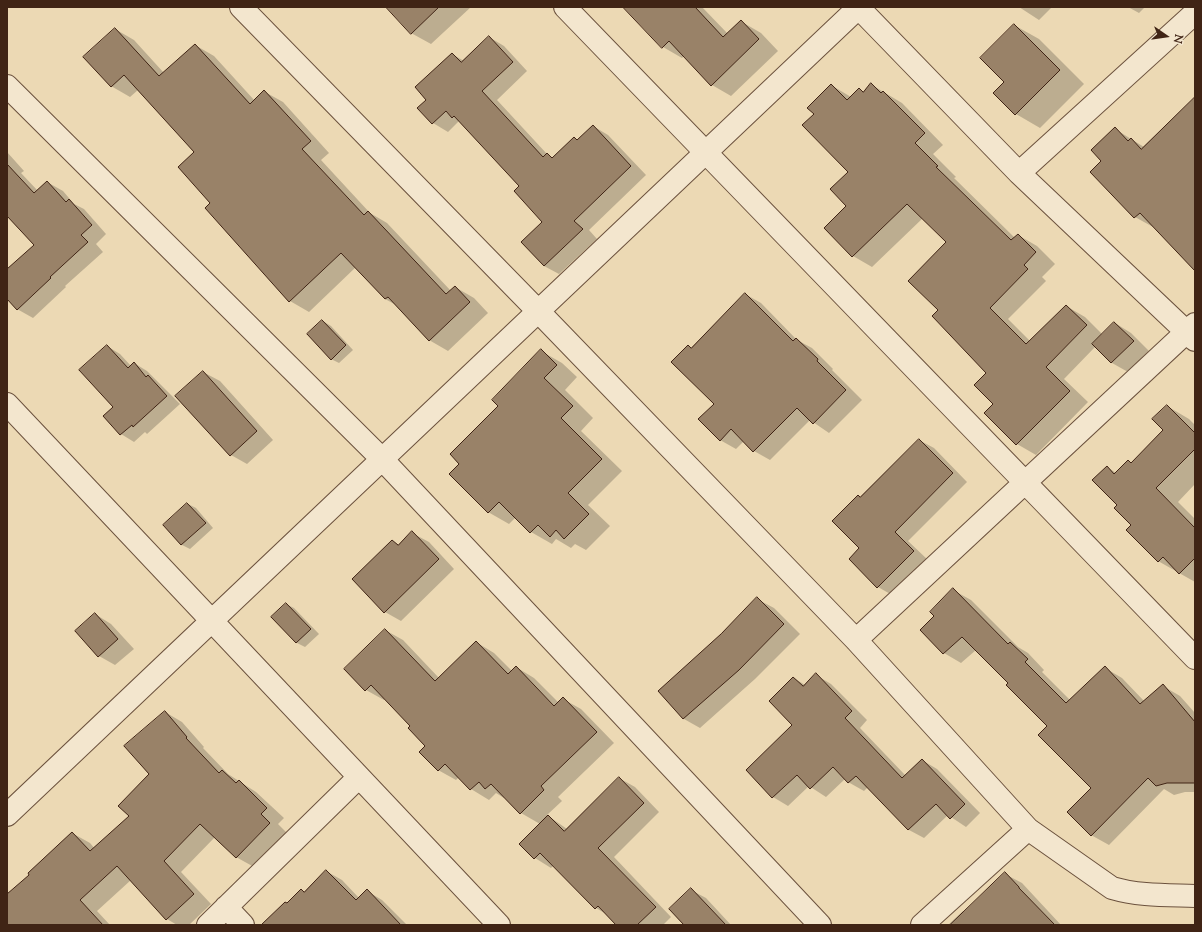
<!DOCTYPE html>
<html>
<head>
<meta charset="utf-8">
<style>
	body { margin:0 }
	#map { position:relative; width:1202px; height:932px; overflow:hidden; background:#ecd9b4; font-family:"Sorts Mill Goudy",serif }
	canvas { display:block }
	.frame { position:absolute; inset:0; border:8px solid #402415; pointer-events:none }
	.north { position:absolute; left:1146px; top:16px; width:40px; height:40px; -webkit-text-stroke:3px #f3e6ce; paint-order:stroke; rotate:103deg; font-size:11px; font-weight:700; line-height:16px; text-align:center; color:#402415 }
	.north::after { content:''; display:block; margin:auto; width:14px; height:18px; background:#402415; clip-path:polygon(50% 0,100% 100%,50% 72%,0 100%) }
</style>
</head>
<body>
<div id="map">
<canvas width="1202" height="932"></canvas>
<div class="frame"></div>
<div class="north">N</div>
</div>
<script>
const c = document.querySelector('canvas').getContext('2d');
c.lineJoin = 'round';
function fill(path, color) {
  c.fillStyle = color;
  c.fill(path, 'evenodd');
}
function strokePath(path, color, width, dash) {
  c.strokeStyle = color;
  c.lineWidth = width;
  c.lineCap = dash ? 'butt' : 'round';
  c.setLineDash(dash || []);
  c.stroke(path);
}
fill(new Path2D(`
	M 387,7 L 471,7 L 431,44 L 411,33 Z
	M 625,7 L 702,7 L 728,34 L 742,22 L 761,33 L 778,51 L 731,96 L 712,85 L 684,56 L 682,58 L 663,47 Z
	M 1019,7 L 1052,7 L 1039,20 Z
	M 1128,7 L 1145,7 L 1139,13 Z
	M 1014,25 L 1039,39 L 1084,84 L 1040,128 L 1016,114 L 995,93 L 1005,82 Z
	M 115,29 L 134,40 L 164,73 L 195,45 L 214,56 L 255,101 L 265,92 L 283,102 L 329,153 L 321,160 L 370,213 L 387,223 L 451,291 L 455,287 L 474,298 L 488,313 L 448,351 L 429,340 L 398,306 L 385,299 L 356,267 L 309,312 L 290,301 L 212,203 L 196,152 L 138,90 L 130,97 L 111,86 Z
	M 489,37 L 504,46 L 527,71 L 497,100 L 547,154 L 553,158 L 574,138 L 578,140 L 593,126 L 608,135 L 646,175 L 589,230 L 597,239 L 559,274 L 544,266 L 522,242 L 544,222 L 521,186 L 459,121 L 448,132 L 433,123 L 427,100 L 452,54 L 464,61 Z
	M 831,85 L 851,97 L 864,92 L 872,85 L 902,103 L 943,145 L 933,154 L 956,177 L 954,178 L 1015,238 L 1018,235 L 1037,246 L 1055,264 L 1042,277 L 1046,281 L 1008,319 L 1030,341 L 1066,306 L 1085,317 L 1103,335 L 1115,323 L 1131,333 L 1149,351 L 1128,372 L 1112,363 L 1096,346 L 1064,379 L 1088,402 L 1036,455 L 1017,444 L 994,404 L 988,373 L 939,310 L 947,242 L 923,218 L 872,267 L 853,256 L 826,228 L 848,206 L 849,172 L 815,114 Z
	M 1195,98 L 1195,269 L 1154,226 L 1153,227 L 1135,217 L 1092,172 L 1103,161 L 1115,129 L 1144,147 Z
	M 7,152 L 24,171 L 21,173 L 38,191 L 47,182 L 63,191 L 74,204 L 84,209 L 106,234 L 96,244 L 103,252 L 65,286 L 66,287 L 33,318 L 17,309 L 7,298 L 7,271 L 35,245 L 9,217 L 7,219 Z
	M 745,294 L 761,303 L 797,340 L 812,348 L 833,369 L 832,370 L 862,400 L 829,433 L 810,420 L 770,460 L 754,451 L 744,441 L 736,449 L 720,440 L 715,404 L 688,346 L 692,348 Z
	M 323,321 L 331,326 L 353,350 L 339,363 L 331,359 Z
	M 107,346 L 120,354 L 131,366 L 134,363 L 147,371 L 180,404 L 147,434 L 145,432 L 134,442 L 121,434 L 115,407 Z
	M 541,351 L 562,363 L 577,377 L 565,390 L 593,418 L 581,431 L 622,471 L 588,505 L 610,526 L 586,550 L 575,544 L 571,548 L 556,539 L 552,544 L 531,532 L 516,517 L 509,524 L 488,512 L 460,464 L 500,406 Z
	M 203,372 L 220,381 L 273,440 L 247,464 L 231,455 Z
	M 1167,406 L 1189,419 L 1195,425 L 1195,484 L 1178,502 L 1195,519 L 1195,582 L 1158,561 L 1118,505 L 1107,467 L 1116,473 L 1132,464 L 1164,430 Z
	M 919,440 L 934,448 L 967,482 L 908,541 L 928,560 L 892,595 L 878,587 L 861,548 L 861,498 Z
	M 188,504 L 196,508 L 213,528 L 190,549 L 182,545 L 165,525 Z
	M 412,533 L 429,542 L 454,569 L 401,621 L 385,612 L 392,541 L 399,545 Z
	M 953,590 L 971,600 L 1018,647 L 1028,653 L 1044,670 L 1042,672 L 1070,700 L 1105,668 L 1122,678 L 1145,702 L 1163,686 L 1180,696 L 1195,713 L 1195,792 L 1185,792 L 1174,795 L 1164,789 L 1109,845 L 1091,835 L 1093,788 L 1048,726 L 1009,683 L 976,650 L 961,663 L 944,653 L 935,616 Z
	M 757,599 L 774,608 L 800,634 L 755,679 L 700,728 L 684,719 L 659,691 L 722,634 Z
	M 286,604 L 294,608 L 319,634 L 305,647 L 297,643 L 272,617 Z
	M 95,614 L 111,624 L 134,649 L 115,665 L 99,656 Z
	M 385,630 L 403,640 L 439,678 L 476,642 L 494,653 L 512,671 L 516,667 L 534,678 L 559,703 L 563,699 L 581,709 L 614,743 L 558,797 L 562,801 L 547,815 L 567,829 L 619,778 L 635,787 L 659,812 L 614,857 L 671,917 L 663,925 L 617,925 L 608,915 L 596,908 L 554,865 L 551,868 L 535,858 L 521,844 L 540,824 L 521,813 L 505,797 L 504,798 L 496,793 L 489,800 L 471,789 L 459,777 L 456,780 L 438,770 L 427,746 L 412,726 L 386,698 L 384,700 L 366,690 Z
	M 816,675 L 831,684 L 867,720 L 860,728 L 906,776 L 922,760 L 937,769 L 980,813 L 966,827 L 948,815 L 924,838 L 909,830 L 868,787 L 864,791 L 848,782 L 845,779 L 826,797 L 809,786 L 788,806 L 773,797 L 794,725 L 794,678 L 805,685 Z
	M 165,712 L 182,722 L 204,747 L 203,748 L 228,774 L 256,792 L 284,818 L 278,824 L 287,833 L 254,867 L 236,857 L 215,837 L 181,872 L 211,904 L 189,925 L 177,925 L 167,919 L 131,880 L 97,911 L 110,925 L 7,925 L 7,896 L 30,875 L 72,833 L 90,843 L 95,849 L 130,816 L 151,774 Z
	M 326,871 L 342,880 L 359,898 L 367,891 L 382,900 L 407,925 L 273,925 L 287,904 L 301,890 L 305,892 Z
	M 1005,874 L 1022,883 L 1061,925 L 948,925 L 963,911 L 965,912 Z
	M 691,890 L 706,898 L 731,925 L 685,925 Z`), '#0003');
const building = new Path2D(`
	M 386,7 L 439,7 L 411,34 Z
	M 623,7 L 695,7 L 723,37 L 741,20 L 759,39 L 711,86 L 669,41 L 662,48 Z
	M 1014,24 L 1060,70 L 1015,115 L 993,93 L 1004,82 L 980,58 Z
	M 115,28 L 159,76 L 195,44 L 250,104 L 264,90 L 311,141 L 302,149 L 364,215 L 368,211 L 446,294 L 455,286 L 470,302 L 429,341 L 388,297 L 385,299 L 341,253 L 289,302 L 205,208 L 210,203 L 178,167 L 194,152 L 124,75 L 111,87 L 83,57 Z
	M 489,36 L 513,62 L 482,91 L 543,157 L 547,153 L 552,158 L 574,137 L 577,140 L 593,125 L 631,166 L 574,221 L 583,229 L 544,266 L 521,242 L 542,222 L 514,191 L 519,186 L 454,116 L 452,118 L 446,111 L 432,124 L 417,108 L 426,100 L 415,87 L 452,53 L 461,62 Z
	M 871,83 L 881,93 L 883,91 L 925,133 L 915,143 L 938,166 L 936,167 L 1011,240 L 1018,234 L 1036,252 L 1024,265 L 1028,269 L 990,308 L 1026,344 L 1066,305 L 1087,325 L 1046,367 L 1070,391 L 1016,445 L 984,413 L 993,404 L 974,385 L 986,373 L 932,316 L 938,310 L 908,281 L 946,242 L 907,204 L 852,257 L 824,228 L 846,206 L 830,189 L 848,172 L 802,125 L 814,114 L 807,108 L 831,84 L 847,100 L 859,88 L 863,92 Z
	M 1195,97 L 1195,271 L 1140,213 L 1134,218 L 1090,172 L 1101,161 L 1091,150 L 1115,127 L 1128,141 L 1131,138 L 1141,149 Z
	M 7,164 L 34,193 L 47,181 L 66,202 L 69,199 L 92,225 L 81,235 L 88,242 L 50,277 L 51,278 L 17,310 L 7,299 L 7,269 L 34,245 L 7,216 Z
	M 745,293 L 793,341 L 796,338 L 818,359 L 817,361 L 846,390 L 813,424 L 797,408 L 753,452 L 731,429 L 720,441 L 698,419 L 714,404 L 671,362 L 688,345 L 691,348 Z
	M 322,320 L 346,345 L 331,360 L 307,334 Z
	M 1114,322 L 1134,341 L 1111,363 L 1092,344 Z
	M 107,345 L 128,368 L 134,362 L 146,377 L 148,375 L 167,396 L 133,427 L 132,425 L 120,435 L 103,416 L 113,407 L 79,370 Z
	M 541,349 L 557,365 L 544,378 L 573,406 L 561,418 L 602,459 L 568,493 L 589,514 L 564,539 L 556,530 L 550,537 L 538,525 L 530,533 L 499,502 L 488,513 L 449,474 L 459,464 L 450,454 L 498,406 L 492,400 Z
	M 203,371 L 257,431 L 230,456 L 175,396 Z
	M 1167,405 L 1195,433 L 1195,449 L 1156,488 L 1195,528 L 1195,558 L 1179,574 L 1163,557 L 1158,562 L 1126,530 L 1131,525 L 1114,508 L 1117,505 L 1092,480 L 1107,466 L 1114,474 L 1128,460 L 1131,463 L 1163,430 L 1152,419 Z
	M 919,439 L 953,473 L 895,532 L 914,551 L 877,588 L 849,559 L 859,548 L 832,521 L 858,495 L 860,497 Z
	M 187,503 L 206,523 L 181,545 L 163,525 Z
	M 412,531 L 439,559 L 384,613 L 352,579 L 392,540 L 398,545 Z
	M 953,588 L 1008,644 L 1010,642 L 1028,659 L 1025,662 L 1066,703 L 1105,666 L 1140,704 L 1163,684 L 1195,722 L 1195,783 L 1167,783 L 1156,786 L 1148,778 L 1091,836 L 1067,812 L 1091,788 L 1038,735 L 1047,726 L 1006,685 L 1008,683 L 962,637 L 943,654 L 920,630 L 934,616 L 930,612 Z
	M 757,597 L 784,624 L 739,670 L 683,719 L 658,691 L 721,634 Z
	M 286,603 L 311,629 L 296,643 L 271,617 Z
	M 95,613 L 118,639 L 98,657 L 75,631 Z
	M 385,629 L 435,681 L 476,641 L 508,674 L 516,666 L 554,706 L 563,697 L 597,732 L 541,786 L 544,790 L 520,814 L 491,784 L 485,789 L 479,782 L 470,790 L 445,764 L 438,771 L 419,752 L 425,746 L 408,728 L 410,726 L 371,685 L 365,691 L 344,669 Z
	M 816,673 L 852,711 L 845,718 L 902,778 L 922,759 L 965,804 L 950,819 L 936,804 L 908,830 L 856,776 L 848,783 L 833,767 L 810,789 L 797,775 L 772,798 L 746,770 L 792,725 L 769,701 L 793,677 L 803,686 Z
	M 165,711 L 187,737 L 186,738 L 219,773 L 222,770 L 236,783 L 239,780 L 267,808 L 261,814 L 270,823 L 236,858 L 200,824 L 164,861 L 194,894 L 166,920 L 117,866 L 80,900 L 103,925 L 7,925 L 7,894 L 29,875 L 28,873 L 72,832 L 90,851 L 129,816 L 118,806 L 149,774 L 124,746 Z
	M 619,777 L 644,803 L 598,848 L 656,907 L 637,925 L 616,925 L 598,906 L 595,909 L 540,853 L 534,859 L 519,844 L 548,815 L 564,831 Z
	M 326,870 L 356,900 L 367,889 L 401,925 L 261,925 L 285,902 L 287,903 L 301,889 L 304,892 Z
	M 1005,872 L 1019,887 L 1019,888 L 1055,925 L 950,925 Z
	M 691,888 L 726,925 L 684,925 L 669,909 Z`);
fill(building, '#998268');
strokePath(building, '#402415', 1);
const minor = new Path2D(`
	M 241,7 L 538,311 L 856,640 L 1028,829 L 1112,888 C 1139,896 1167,895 1195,896
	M 565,7 L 1195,658
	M 858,7 L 1019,173 L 1195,340
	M 7,86 L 382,459 L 820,925
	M 1019,173 L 1195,13
	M 7,404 L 499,925
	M 856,640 L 1195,324
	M 7,815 L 859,7
	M 226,907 L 243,925
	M 208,925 L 359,777
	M 922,925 L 1028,829`);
strokePath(minor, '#6b513d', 24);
strokePath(minor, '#f3e6ce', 22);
</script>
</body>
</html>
